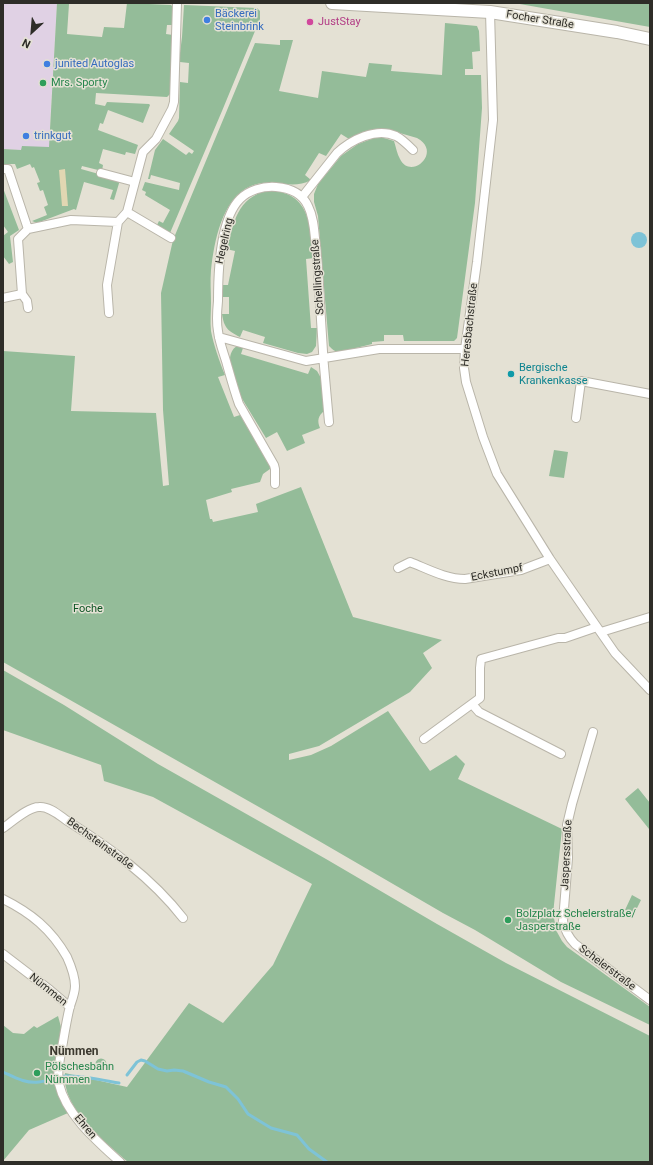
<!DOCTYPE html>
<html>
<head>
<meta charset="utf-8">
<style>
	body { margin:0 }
	#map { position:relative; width:653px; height:1165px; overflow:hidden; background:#e4e1d4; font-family:Roboto,sans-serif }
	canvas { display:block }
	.frame { position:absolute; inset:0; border:4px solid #2e2d28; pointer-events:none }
	.north { position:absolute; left:12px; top:12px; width:40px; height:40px; -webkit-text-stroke:3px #e4e1d4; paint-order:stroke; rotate:206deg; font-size:11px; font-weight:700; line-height:16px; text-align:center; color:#2e2d28 }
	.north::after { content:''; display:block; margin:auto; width:14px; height:18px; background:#2e2d28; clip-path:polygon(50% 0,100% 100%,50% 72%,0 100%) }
</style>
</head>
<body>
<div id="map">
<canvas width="653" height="1165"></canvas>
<div class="frame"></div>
<div class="north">N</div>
</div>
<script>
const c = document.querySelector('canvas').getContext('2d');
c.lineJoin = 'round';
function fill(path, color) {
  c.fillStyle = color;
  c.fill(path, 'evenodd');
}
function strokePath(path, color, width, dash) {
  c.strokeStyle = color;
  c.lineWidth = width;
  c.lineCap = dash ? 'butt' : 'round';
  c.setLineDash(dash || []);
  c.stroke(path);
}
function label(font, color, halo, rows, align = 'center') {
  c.font = font + ' Roboto,sans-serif';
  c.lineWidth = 3;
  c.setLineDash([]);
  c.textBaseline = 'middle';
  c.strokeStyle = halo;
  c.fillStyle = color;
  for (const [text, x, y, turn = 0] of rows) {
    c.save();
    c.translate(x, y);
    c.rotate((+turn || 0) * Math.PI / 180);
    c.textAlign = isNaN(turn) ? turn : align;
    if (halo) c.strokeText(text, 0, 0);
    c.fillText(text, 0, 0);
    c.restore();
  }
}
fill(new Path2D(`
	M 3,3 L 57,3 L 50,126 L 50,152 L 3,149 Z`), '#e0d1e4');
fill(new Path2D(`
	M 57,3 L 69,4 L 67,34 L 102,37 L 104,27 L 124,28 L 127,3 L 171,5 L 174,8 L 174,25 L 167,25 L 166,34 L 173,35 L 170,94 L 167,97 L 96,93 L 95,104 L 105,106 L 107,102 L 149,104 L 150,105 L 143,123 L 108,110 L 103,124 L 100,123 L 98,130 L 138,145 L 135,154 L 126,152 L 125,155 L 103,149 L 99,163 L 103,165 L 102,171 L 82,166 L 81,169 L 120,180 L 114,200 L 110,199 L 113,190 L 84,182 L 76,210 L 74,209 L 37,223 L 32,221 L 47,215 L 44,207 L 48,205 L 43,190 L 40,191 L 37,183 L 40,182 L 34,167 L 32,168 L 30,164 L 17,169 L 15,164 L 3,164 L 3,149 L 21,150 L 22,146 L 49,147 Z
	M 513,3 L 650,3 L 650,27 L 514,3 Z
	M 184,5 L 257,8 L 260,11 L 260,19 L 222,111 L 170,233 L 157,225 L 159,221 L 163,223 L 170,210 L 145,195 L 146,192 L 142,190 L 145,182 L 179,190 L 180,183 L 151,175 L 150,179 L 148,179 L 155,150 L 163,139 L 186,155 L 189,152 L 192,154 L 194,151 L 169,134 L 178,121 L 179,118 L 180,82 L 188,83 L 189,63 L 180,62 L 180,53 L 182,37 Z
	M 445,23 L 477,26 L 479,31 L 480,51 L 472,52 L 473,69 L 465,69 L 465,75 L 481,75 L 482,108 L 475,203 L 457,338 L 454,341 L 404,341 L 403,335 L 384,335 L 384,341 L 372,342 L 372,344 L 340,352 C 335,352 332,349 329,346 L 321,253 L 318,216 L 314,202 L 314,194 L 318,184 L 341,156 L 358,144 L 374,138 L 384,138 L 394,141 C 396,147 397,154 400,159 C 411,181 443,152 417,138 L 386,129 L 380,129 L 370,130 L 349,139 L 341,134 L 326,156 L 319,153 L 305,175 L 311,180 C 292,191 271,177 251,186 C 222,198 214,242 211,270 C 210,281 211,292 211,303 C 211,312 210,322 211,331 C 213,343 220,363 225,375 L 218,377 L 234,417 L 240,415 L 270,465 L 270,469 L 263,474 L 260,482 L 231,489 L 232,492 L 206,500 L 210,519 L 212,519 L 213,522 L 258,512 L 256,504 L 301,487 L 353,617 L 442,640 L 423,653 L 432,668 L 410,692 L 319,746 L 289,754 L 289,760 L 311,755 L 331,746 L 388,711 L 430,771 L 456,755 L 465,764 L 458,779 L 562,829 L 553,914 L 557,932 L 562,941 L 567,947 L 650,1007 L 650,1025 L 561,982 L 475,930 L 443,913 L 319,841 L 3,662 L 3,351 L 75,356 L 71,411 L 156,413 L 163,486 L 169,485 L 163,410 L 161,293 L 173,240 L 255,43 L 280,45 L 280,40 L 293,40 L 279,91 L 318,98 L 322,71 L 366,77 L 369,63 L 392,65 L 391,71 L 442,75 Z
	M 3,188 L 19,230 L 10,236 L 13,262 L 9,264 L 3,256 L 3,236 L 8,232 L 3,225 Z
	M 268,190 C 312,193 309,225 314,258 L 306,259 L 311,328 L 317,328 L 316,346 L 312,352 L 307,354 L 298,353 L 263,343 L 265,337 L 243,330 L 240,337 C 228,331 224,328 222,314 L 229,314 L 229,297 L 222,297 L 221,285 L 228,285 L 235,251 L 226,249 C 235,221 236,199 268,190 Z
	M 237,346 L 243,348 L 241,354 L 308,374 L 311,367 L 317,371 L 321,378 L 324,411 C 318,416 317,421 320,428 L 302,435 L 305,443 L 287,451 L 277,432 L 266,438 L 241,397 L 230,360 C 230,354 232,349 237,346 Z
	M 554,450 L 568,452 L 564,478 L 549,476 Z
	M 3,670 L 64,705 L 158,764 L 326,859 L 437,924 L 506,963 L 650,1036 L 650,1162 L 128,1162 C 104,1141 61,1108 65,1073 L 127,1087 L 189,1003 L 223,1023 L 273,965 L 312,884 L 153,797 L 104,781 L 101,765 L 3,730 Z
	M 638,788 L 650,803 L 649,829 L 625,799 Z
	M 632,895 L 641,900 L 634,914 L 625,910 Z
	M 58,1016 L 61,1027 L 57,1058 L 68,1113 L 29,1130 L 3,1161 L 3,1025 L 13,1033 L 24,1034 L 34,1026 L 37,1028 Z
	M95.5 1064a5.5 5.5 0 1 1 11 0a5.5 5.5 0 1 1-11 0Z`), '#94bc99');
fill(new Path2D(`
	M 65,169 L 68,206 L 62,206 L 59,170 Z`), '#e1d7b2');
fill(new Path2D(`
	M631 240a8 8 0 1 1 16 0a8 8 0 1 1-16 0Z`), '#7ec3d7');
strokePath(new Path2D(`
	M 3,1072 C 14,1077 26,1084 39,1082 C 48,1081 57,1076 66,1076 C 84,1076 102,1080 119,1083
	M 127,1075 L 137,1062 L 141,1060 L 145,1061 L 158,1069 L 167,1071 L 174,1070 L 183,1071 L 209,1082 L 226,1087 L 238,1099 L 248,1114 L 271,1128 L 297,1135 L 309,1149 L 327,1162`), '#7ec3d7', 3);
const street = new Path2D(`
	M 490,12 L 493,120 L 477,262 L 465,349 L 464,368 L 466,382 L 483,437 L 497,474 L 550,559 L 597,627 L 615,653 L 650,690
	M 3,169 L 8,169 L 28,229 L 18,239 L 22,294 L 3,298
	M 101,173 L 135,182 L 143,152 L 156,139 L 172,109 L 174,102 L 177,3
	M 302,197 L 337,153 C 351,140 376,127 396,136 C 402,139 408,145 413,150
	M 127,212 L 171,238
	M 28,229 L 71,220 L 118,222
	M 22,294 L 27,301 L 28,308
	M 109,313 L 107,285 L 118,222 L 127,212 L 135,182
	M 219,337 L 306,361 L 379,349 L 465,349
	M 576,418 L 581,381 L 650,394
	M 275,484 L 275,469 L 274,465 L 239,404 C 234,390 230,375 226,361 C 223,351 219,341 218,331 C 216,321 217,311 218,301 C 218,274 220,219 240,199 C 249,190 263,186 276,187 C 289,188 302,193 308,206 C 313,216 314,227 315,238 C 318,260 319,282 320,304 C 322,344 325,383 329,422
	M 398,568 L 410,562 C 428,569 446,579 465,579 L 521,570 L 550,559
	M 601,632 L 650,617
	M 472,704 L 479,712 L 561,754
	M 593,732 L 572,804 L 567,825 L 568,858 L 563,921 C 565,931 568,937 575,944 L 650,1000
	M 424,739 L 480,698 L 480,668 L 481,659 L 558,638 L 565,638 L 597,627
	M 3,828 C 12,822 28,807 39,807 C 49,806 59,815 66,820 C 109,847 151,877 183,918
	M 3,899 C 31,913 51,929 67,957 C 71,966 75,976 75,986 C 75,993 72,1000 70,1006 C 67,1018 65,1030 63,1042 C 61,1054 56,1073 59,1084 C 66,1115 98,1142 120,1162
	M 3,954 L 50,990 L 70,1007`);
const secondary = new Path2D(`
	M 332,3 L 490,12 L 617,32 L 650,39`);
strokePath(street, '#b9b5a9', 10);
strokePath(secondary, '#b9b5a9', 14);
strokePath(street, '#fff', 8);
strokePath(secondary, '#fff', 12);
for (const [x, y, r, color] of [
	[207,20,4,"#3f7fe0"],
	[310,22,4,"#d1479c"],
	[47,64,4,"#3f7fe0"],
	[43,83,4,"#2e9e5b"],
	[26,136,4,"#3f7fe0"],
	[511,374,4,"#0f9aa8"],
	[508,920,4,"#2e9e5b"],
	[37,1073,4,"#2e9e5b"]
]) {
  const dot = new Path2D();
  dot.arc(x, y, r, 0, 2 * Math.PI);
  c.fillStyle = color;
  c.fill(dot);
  strokePath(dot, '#e4e1d4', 1.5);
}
label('11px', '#366cbe', '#e4e1d4', [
	["Bäckerei",215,14],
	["Steinbrink",215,27],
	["junited Autoglas",55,64],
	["trinkgut",34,136]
], 'left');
label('11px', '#2e2d28', '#e4e1d4', [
	["Focher Straße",540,20,9],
	["Hegelring",225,241,-77],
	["Schellingstraße",318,277,-94],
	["Heresbachstraße",470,325,-84],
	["Eckstumpf",497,573,-11],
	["Bechsteinstraße",100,844,36],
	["Jaspersstraße",567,855,-87],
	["Schelerstraße",607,968,37],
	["Nümmen",48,990,39],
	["Ehren",85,1127,50]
]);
label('11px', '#b23c85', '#e4e1d4', [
	["JustStay",318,22]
], 'left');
label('11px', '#27864d', '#e4e1d4', [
	["Mrs. Sporty",51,83],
	["Bolzplatz Schelerstraße/",516,914],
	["Jasperstraße",516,927],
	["Pölschesbahn",45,1067],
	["Nümmen",45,1080]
], 'left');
label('11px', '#0d838f', '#e4e1d4', [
	["Bergische",519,368],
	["Krankenkasse",519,381]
], 'left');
label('11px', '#0c5423', '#e4e1d4', [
	["Foche",88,609]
]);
label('bold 12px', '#3c392f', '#e4e1d4', [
	["Nümmen",74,1052]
]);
</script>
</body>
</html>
